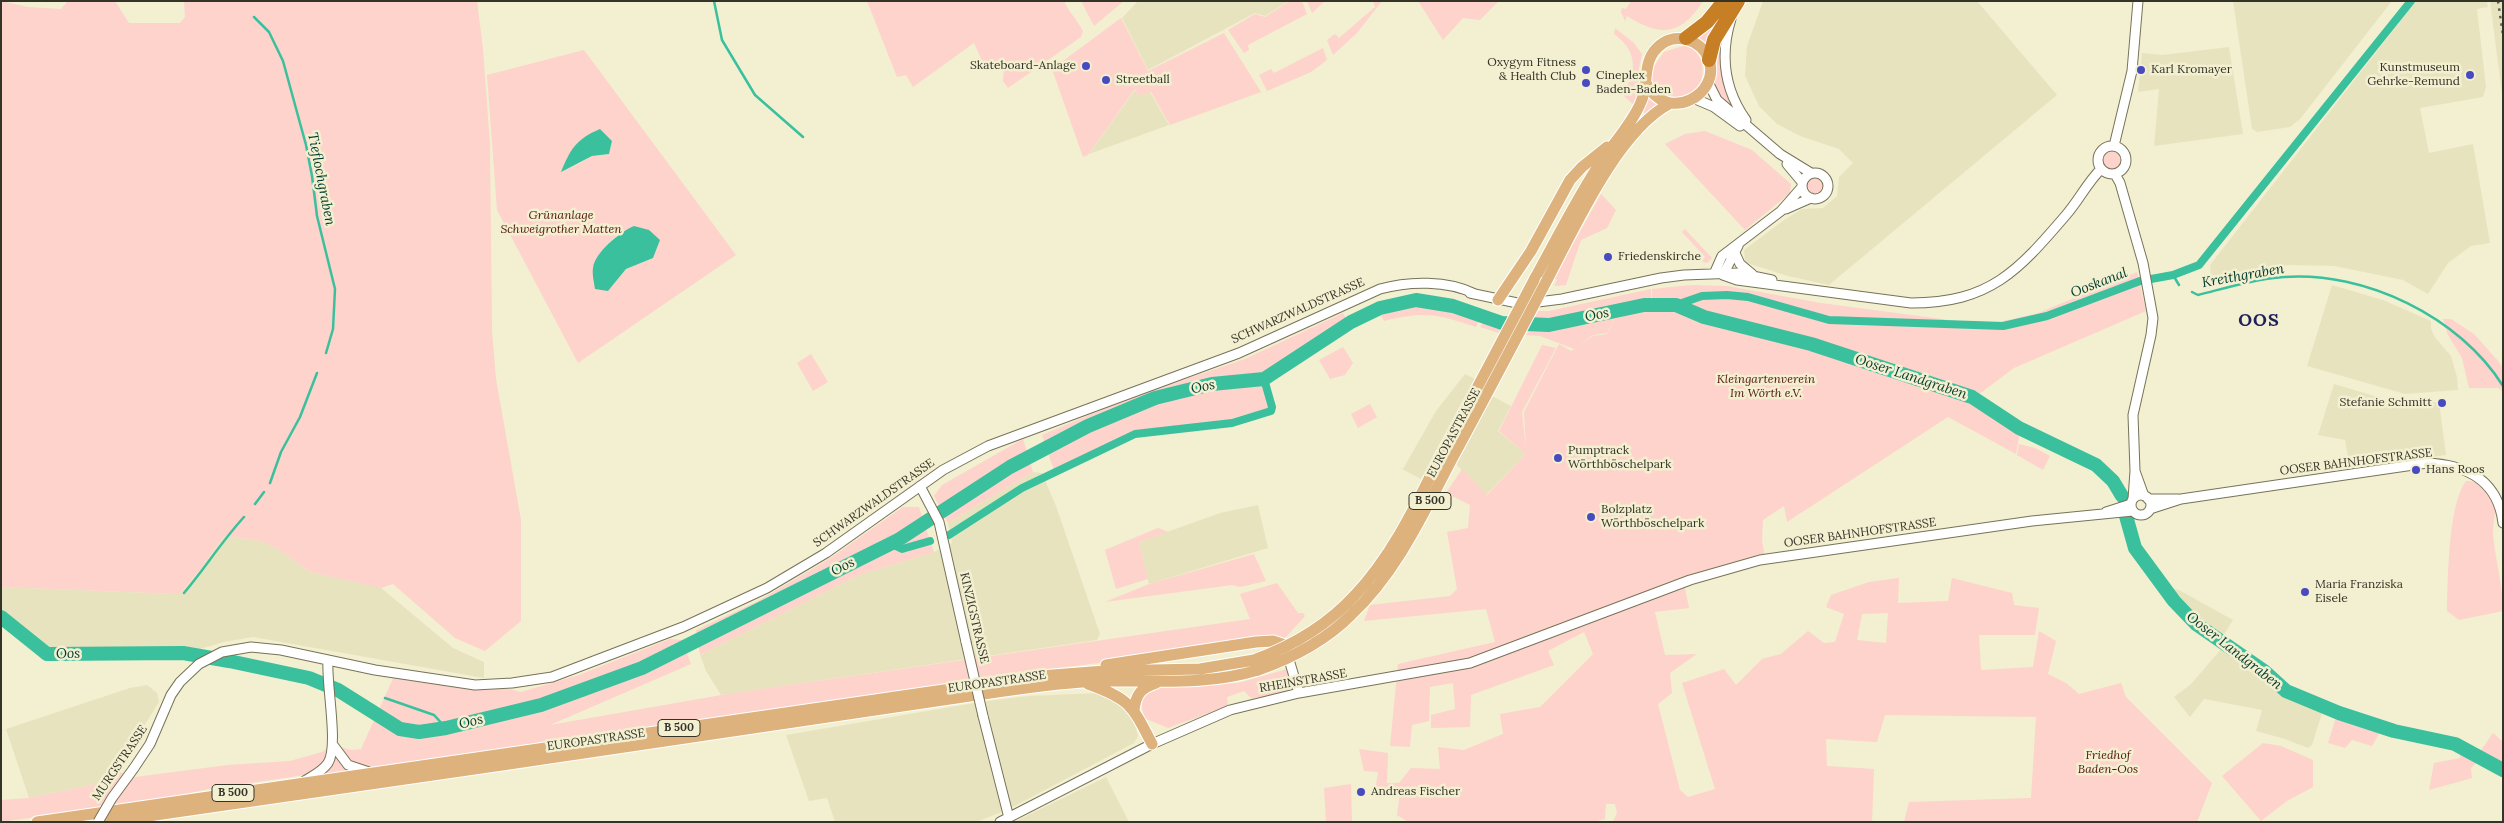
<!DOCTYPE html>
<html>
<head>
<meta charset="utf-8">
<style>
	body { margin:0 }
	#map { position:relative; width:2504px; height:823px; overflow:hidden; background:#f3efd1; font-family:Lora,serif }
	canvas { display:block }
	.frame { position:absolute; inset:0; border:2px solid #343327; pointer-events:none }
</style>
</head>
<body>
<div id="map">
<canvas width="2504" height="823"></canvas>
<div class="frame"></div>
</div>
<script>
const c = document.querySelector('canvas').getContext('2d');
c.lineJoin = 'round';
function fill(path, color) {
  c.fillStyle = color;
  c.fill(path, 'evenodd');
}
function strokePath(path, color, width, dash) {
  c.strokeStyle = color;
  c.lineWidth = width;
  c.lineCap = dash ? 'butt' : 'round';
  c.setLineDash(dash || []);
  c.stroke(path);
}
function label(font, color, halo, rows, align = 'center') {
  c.font = font + ' Lora,serif';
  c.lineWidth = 5;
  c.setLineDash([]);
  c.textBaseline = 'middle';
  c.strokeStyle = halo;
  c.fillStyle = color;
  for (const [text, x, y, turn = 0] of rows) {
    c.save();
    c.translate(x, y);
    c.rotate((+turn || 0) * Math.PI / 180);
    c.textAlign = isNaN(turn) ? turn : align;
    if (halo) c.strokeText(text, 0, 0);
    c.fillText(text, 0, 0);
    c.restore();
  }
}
fill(new Path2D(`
	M 1138,1 L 1289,1 L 1265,16 L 1255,13 L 1148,70 L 1122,18 Z
	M 1763,1 L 1977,1 L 2057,95 L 1829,285 L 1788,276 L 1750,264 L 1745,262 L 1744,250 L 1784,220 L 1802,209 L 1823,208 L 1837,196 L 1839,177 L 1853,163 L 1839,149 L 1800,136 L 1777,124 L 1759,106 L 1745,76 L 1747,46 Z
	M 2233,1 L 2392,1 L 2300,119 L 2290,127 L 2257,132 L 2252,129 Z
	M 2416,1 L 2487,1 L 2488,7 L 2477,9 L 2486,87 L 2483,97 L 2420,108 L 2429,153 L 2473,144 L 2490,243 L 2471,246 L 2448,263 L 2428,294 L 2403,280 L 2334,266 L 2288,265 L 2211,276 L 2210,265 Z
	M 2490,1 L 2503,1 L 2503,102 Z
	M 2229,47 L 2243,134 L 2154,146 L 2159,89 L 2138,92 L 2142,53 L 2162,55 Z
	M 1135,90 L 1138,96 L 1150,92 L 1169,125 L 1089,154 Z
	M 2332,285 L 2383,300 L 2431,321 L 2431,328 L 2434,336 L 2451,356 L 2457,377 L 2458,390 L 2405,394 L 2307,366 Z
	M 1465,374 L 1475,379 L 1421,479 L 1398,467 L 1403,469 L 1436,411 Z
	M 2334,384 L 2398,403 L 2439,402 L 2446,455 L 2350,468 L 2345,440 L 2318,435 Z
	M 1492,396 L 1511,406 L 1498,431 L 1526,454 L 1486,495 L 1455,463 Z
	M 1033,472 L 1042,473 L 1056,506 L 1100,634 L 1097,640 L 721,695 L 706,671 L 700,655 L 859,575 L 934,552 L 952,543 L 948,523 Z
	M 1258,505 L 1268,548 L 1149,584 L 1139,542 L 1220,513 Z
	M 224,536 L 260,541 L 278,549 L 310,572 L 380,587 L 453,648 L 484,662 L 484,678 L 253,637 L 224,642 L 193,651 L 47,651 L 1,613 L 1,587 L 179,594 L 201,570 Z
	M 2168,588 L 2179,590 L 2233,620 L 2222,638 L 2199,624 L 2166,589 Z
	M 2223,647 L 2270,686 L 2295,700 L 2323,710 L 2312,745 L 2308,748 L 2285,739 L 2256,731 L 2262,710 L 2204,699 L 2190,717 L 2174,697 L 2191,684 Z
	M 147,685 L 157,693 L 159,702 L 110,781 L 29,798 L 6,729 L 130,688 Z
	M 1100,693 L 1117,700 L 1133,718 L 1138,736 L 1134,743 L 1007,810 L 976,822 L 835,822 L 827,798 L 809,801 L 786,735 L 980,702 L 1028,696 Z
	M 1106,777 L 1129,822 L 1014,822 Z`), '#e8e3bf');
fill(new Path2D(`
	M 1,1 L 28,7 L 61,9 L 68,1 L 115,1 L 129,23 L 180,23 L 185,17 L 184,1 L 477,1 L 483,49 L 490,145 L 492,331 L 496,379 L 521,520 L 521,621 L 485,651 L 455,638 L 393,584 L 381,588 L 310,572 L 278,549 L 260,541 L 224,536 L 200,570 L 179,594 L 1,587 Z
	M 867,1 L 1064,1 C 1069,12 1077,20 1083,31 L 1081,37 L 1008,88 L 1003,81 L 1004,68 L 982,61 L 974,43 L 913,87 L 906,75 L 897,77 Z
	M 1081,1 L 1124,1 L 1094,26 Z
	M 1290,1 L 1302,1 L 1307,14 L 1248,45 L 1249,50 L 1244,53 L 1228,30 L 1255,14 L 1265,17 Z
	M 1307,1 L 1325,1 L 1312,13 Z
	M 1373,1 L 1382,1 L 1357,33 L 1333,55 L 1327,40 L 1335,34 L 1339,38 L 1375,7 Z
	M 1418,1 L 1499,1 L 1480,20 L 1463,18 L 1443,40 Z
	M 1631,1 L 1703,1 C 1681,36 1660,37 1627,16 L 1625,21 L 1621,12 L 1622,8 L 1626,9 Z
	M 1726,8 L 1705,48 L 1696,40 Z
	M 1121,18 L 1148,71 L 1224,33 L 1261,92 L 1170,125 L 1151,92 L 1138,96 L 1135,89 L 1088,155 L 1083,157 L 1052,69 Z
	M 1615,28 L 1634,43 L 1642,54 L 1638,73 L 1639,87 L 1634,105 L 1624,96 C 1625,90 1628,84 1631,78 C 1637,59 1629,45 1614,34 Z
	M 1724,36 C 1719,67 1723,84 1736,112 C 1730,107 1722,102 1718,97 C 1709,85 1715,47 1724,36 Z
	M 1686,45 C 1705,52 1709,81 1691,93 C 1683,98 1673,96 1665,100 L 1651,84 L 1651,71 L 1664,52 Z
	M 1323,48 L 1327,60 L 1311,72 L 1267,91 L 1259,75 L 1271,69 L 1274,73 Z
	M 584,50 L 736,255 L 578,363 L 497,210 L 487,75 ZM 612,141 L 609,154 L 592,156 L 570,169 ZM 620,232 L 653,258 L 626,269 L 608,291 L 593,267 L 606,246 Z
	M 1648,97 L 1659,105 L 1647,115 L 1642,111 Z
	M 1705,131 L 1752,150 L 1791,184 L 1790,193 L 1745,230 L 1665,144 L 1685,134 Z
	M2103 160a9 9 0 1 1 18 0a9 9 0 1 1-18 0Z
	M1807 186a8 8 0 1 1 16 0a8 8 0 1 1-16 0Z
	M 1601,194 L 1616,210 L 1607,228 L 1581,240 L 1566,285 L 1554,286 L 1557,280 L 1554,278 Z
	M 1685,229 L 1712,258 L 1707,263 L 1702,262 L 1705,257 L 1682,232 Z
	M 2137,272 L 2146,311 L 2014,368 L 1979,394 L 1994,410 L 2021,427 L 2016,454 L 1948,417 L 1787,522 L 1784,506 L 1763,520 L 1762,540 L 1765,558 L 1684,583 L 1689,608 L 1655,612 L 1665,655 L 1697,654 L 1670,673 L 1672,693 L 1658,704 L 1680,790 L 1688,797 L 1715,789 L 1682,683 L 1724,669 L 1736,685 L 1762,659 L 1781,654 L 1808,631 L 1824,643 L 1835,642 L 1844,614 L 1826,607 L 1831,595 L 1869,582 L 1899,578 L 1898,603 L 1948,601 L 1952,578 L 2012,593 L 2014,605 L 2039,608 L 2035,635 L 1979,635 L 1981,670 L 2033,667 L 2039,631 L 2056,641 L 2048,674 L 2066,683 L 2079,694 L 2121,683 L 2126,697 L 2212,783 L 2197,822 L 1904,822 L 1909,802 L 2031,798 L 2036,717 L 1885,715 L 1877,742 L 1826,739 L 1827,766 L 1874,769 L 1872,822 L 1613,822 L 1617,813 L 1615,804 L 1606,804 L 1605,819 L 1593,822 L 1408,822 L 1397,815 L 1400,793 L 1375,791 L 1378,772 L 1364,771 L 1359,749 L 1388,753 L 1387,783 L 1399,783 L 1411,768 L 1440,769 L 1438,747 L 1464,750 L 1503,734 L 1500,714 L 1540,707 L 1593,654 L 1584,632 L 1548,651 L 1554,665 L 1471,695 L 1470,727 L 1431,728 L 1431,715 L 1455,709 L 1453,683 L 1430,687 L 1429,721 L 1412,725 L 1410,747 L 1390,746 L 1398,664 L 1495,642 L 1486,609 L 1364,621 L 1370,605 L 1450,596 L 1457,589 L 1447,532 L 1468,528 L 1470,505 L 1446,493 L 1462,469 L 1487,495 L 1526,454 L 1499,431 L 1542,345 L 1556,348 L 1522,412 L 1526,448 L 1524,412 L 1559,344 L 1571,351 L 1574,349 L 1540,336 L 1526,335 L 1530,328 L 1585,325 L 1616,316 L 1607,333 L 1593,335 L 1577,347 L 1593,336 L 1607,334 L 1617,315 C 1645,307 1672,306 1699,315 L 1701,310 L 1678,301 L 1652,300 L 1652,289 L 1691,285 L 1727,286 L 1821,303 L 1957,321 L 1995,323 L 2038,313 ZM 1888,613 L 1886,643 L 1857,640 L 1862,614 Z
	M 1651,289 L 1651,300 L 1550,323 L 1532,322 L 1538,311 L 1549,311 Z
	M 1420,305 L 1435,306 L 1479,321 L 1476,327 C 1435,314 1427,311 1384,321 L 1380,314 Z
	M 1343,313 L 1347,320 L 1260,377 L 1269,408 L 1223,421 L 1134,432 L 1054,471 L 1042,435 L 1127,399 L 1245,359 Z
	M 2443,319 L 2451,319 L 2474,334 L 2499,362 L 2503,368 L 2503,392 L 2498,388 L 2469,388 L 2462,358 L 2448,335 Z
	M 1484,321 L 1502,327 L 1499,333 L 1480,327 Z
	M 1343,347 L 1353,363 L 1345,375 L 1330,379 L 1319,360 Z
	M 811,354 L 828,382 L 813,391 L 797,363 Z
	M 1370,404 L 1377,417 L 1358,428 L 1351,414 Z
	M 1023,439 L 1033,472 L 948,523 L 934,496 L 942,485 Z
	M 2019,444 L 2035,448 L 2050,456 L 2043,470 L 2017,455 Z
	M 2466,481 C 2477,480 2495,490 2495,502 C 2496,512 2493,523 2493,533 C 2495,560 2503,584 2503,611 L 2459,620 L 2447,611 C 2448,580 2448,505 2466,481 Z
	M 903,507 L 919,507 L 934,552 L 859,575 L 700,655 L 696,630 L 758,601 L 829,559 Z
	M 1158,528 L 1168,532 L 1139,542 L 1148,579 L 1116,589 L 1105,550 Z
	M 1254,554 L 1266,581 L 1240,587 L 1232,585 L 1105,602 L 1149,584 Z
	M 1277,583 L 1298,613 L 1303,613 L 1305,616 L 1285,638 L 1280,641 L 1041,670 L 318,777 L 305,775 L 209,789 L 161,799 L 1,822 L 1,800 L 29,798 L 110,781 L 117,771 L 135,777 L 228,765 L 290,761 L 322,752 L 333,745 L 351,750 L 361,749 L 396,672 L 492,685 L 521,692 L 579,675 L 670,639 L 682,640 L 691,664 L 550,725 L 733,693 L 1250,619 L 1240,594 Z
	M 1291,668 L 1299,693 L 1251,698 L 1244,691 L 1227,697 L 1228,706 L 1168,728 L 1144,718 L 1140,695 L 1156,685 L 1238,683 Z
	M 2337,714 L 2382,729 L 2372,746 L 2352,740 L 2345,748 L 2328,743 Z
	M 2493,733 L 2503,742 L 2503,767 L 2479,753 Z
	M 2263,743 L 2281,746 L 2313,760 L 2313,787 L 2287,801 L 2261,821 L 2222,776 Z
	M 2460,750 L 2479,760 L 2471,768 L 2472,778 L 2429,790 L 2434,763 L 2460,758 Z
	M 1351,784 L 1352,822 L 1326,822 L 1324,788 Z`), '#fdd3cb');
fill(new Path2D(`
	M 600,129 L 612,141 L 609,154 L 592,156 L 561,172 C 570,150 576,139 600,129 Z
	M 634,226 L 649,230 L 660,240 L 653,258 L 626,269 L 608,291 L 595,289 C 594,282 592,274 593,268 C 595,252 620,232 634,226 Z`), '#3ac09d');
strokePath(new Path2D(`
	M 714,1 L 722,40 L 755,95 L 803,137
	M 254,17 L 269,32 L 283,61 L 306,145 L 312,176 L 317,216 L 335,289 L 333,329 L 326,353
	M 2173,275 L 2179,285
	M 2192,292 L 2198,295 C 2226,288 2255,279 2284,277 C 2365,271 2460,317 2503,386
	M 270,483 L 281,452 L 300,417 L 317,373
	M 255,504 L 264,492
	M 184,593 C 205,568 222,541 244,517
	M 385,698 L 434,715 L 446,728`), '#3ac09d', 2.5);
strokePath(new Path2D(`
	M 1676,305 L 1702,296 L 1727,295 L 1748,297 L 1829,320 L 2003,326 L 2047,316 L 2140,281 L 2173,275 L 2199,265 L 2411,1
	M 949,535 L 1022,488 L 1135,434 L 1232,423 L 1271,411 L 1272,407 L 1264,379
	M 890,543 L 902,549 L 930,541`), '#3ac09d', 8);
strokePath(new Path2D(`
	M 2126,516 L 2135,548 L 2174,601 L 2196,624 L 2264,671 L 2286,691 L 2339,713 L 2394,731 L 2455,744 L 2503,770
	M 1,617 L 47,654 L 183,653 L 229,661 L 309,678 L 338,690 L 400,729 L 419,732 L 446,728 L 541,705 L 642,668 L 898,540 L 1010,467 L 1088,426 L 1155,398 L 1212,384 L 1264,379 L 1351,322 L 1380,308 L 1416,300 L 1453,306 L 1502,323 L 1549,325 L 1644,305 L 1676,305 L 1704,317 L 1811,344 L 1972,397 L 2019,428 L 2096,465 L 2113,481 L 2122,496`), '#3ac09d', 14);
const minor = new Path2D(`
	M 1731,19 C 1720,55 1724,89 1746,120
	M 1708,82 L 1717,100 L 1780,154 L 1811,173
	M 1693,98 L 1714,107 L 1740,126
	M2098 160a14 14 0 1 1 28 0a14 14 0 1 1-28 0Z
	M 2114,146 L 2132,71 L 2138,1
	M 1787,164 L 1802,182
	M1802 186a13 13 0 1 1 26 0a13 13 0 1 1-26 0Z
	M 2115,174 L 2120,183 L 2143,263 L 2153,318 L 2151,335 L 2133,415 L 2135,471 L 2133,499
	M 1786,209 L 1811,198
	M 1734,251 L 1740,264 L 1752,274
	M 1714,274 L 1722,256 L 1781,211 L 1802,187
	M 1723,275 L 1737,280 L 1911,303 C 1990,303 2018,271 2066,215 C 2079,200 2087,183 2101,169
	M 1723,275 L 1738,246
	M 1470,293 L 1522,304 L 1562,299 L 1661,278 L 1684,275 L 1738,273 L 1772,280
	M 2135,471 L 2144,496
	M 920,486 L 939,522 L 966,642
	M2131 505a10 10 0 1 1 20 0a10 10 0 1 1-20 0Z
	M 2148,499 L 2178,499
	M 2150,509 L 2181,499 L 2427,463 C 2468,465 2498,481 2503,523
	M 2106,512 L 2131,504
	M 1287,653 L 1299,693
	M 983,716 L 1009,818
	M 333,745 L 348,765 L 369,772
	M 134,768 L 150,744 L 171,695 L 180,682 L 199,664 L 222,652 L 251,647 L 281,650 L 375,670 L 475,685 L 512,683 L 552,677 L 683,627 L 767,588 L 826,553 L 943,470 L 988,446 L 1239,353 L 1380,289 C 1408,281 1448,280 1475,294
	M 303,782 C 312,776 322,772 328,763 C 339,746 326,685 328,660
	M 1000,822 L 1152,744 L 1230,710 L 1299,693 L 1470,663 L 1690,580 L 1760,560 L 2032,521 L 2133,511`);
const major = new Path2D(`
	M 1534,280 C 1555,242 1574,204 1597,168 C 1611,145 1631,126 1641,102 C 1649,84 1642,63 1657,48 C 1673,31 1701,38 1709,60 C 1721,94 1667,125 1646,83
	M 1547,280 C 1574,229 1617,132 1669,104
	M 1498,300 L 1531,251 L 1570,180 L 1582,167 L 1607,147
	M 1106,665 L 1256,642 L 1273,641 L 1285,645
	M 1088,684 C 1130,699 1132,705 1152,744
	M 1134,710 C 1136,694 1141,688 1156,683
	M 37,822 L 1040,676 L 1105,671 L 1200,669 L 1254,660
	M 107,822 C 404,779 700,737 997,692 C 1032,687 1066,682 1101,681 C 1154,680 1206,686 1258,670`);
const highway = new Path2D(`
	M 1686,38 L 1707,22 L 1724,1
	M 1709,60 L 1714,40 L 1738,1`);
strokePath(minor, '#767358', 11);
strokePath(major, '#fff', 13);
strokePath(highway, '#fff', 16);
strokePath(minor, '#fff', 9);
strokePath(major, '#ddb27d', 11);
strokePath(highway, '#c77f26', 14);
strokePath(new Path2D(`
	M 2498,1 L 2503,35`), '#605e4e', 2.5, [2.5, 5]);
const minorBridge = new Path2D(`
	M 966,642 L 983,716
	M 98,822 L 112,798 L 134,768`);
const majorBridge = new Path2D(`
	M 1254,660 C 1292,646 1327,626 1355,595 C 1392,556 1416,505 1440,457 C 1472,398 1503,339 1534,280
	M 1258,670 C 1292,658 1325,641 1351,615 C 1397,572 1424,512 1453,457 C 1485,398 1516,339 1547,280`);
strokePath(minorBridge, '#767358', 11, []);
strokePath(majorBridge, '#fff', 13, []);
strokePath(minorBridge, '#fff', 9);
strokePath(majorBridge, '#ddb27d', 11);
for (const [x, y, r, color] of [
	[1086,66,5,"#484ac0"],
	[1586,70,5,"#484ac0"],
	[2141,70,5,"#484ac0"],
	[2470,75,5,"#484ac0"],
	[1106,80,5,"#484ac0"],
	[1586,83,5,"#484ac0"],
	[1608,257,5,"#484ac0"],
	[2442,403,5,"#484ac0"],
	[1558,458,5,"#484ac0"],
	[2416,470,5,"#484ac0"],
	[1591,517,5,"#484ac0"],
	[2305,592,5,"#484ac0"],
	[1361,792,5,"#484ac0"]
]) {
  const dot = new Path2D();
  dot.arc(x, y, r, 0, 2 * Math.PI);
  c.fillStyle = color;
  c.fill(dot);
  strokePath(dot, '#f3efd1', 2);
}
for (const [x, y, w] of [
	[1430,501,42],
	[679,728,42],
	[233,793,42]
]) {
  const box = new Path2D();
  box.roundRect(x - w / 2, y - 8.5, w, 17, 4);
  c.fillStyle = '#f3efd1';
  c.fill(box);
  strokePath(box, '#343327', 1);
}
label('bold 11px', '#343327', null, [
	["B 500",1430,501],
	["B 500",679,728],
	["B 500",233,793]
]);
label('12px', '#343327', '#f3efd1', [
	["Oxygym Fitness",1576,63,"right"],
	["& Health Club",1576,77,"right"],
	["Skateboard-Anlage",1076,66,"right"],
	["Kunstmuseum",2460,68,"right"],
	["Gehrke-Remund",2460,82,"right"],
	["Karl Kromayer",2151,70],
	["Cineplex",1596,76],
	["Baden-Baden",1596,90],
	["Streetball",1116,80],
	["Friedenskirche",1618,257],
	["Stefanie Schmitt",2432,403,"right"],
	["Pumptrack",1568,451],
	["Wörthböschelpark",1568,465],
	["Hans Roos",2426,470],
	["Bolzplatz",1601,510],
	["Wörthböschelpark",1601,524],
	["Maria Franziska",2315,585],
	["Eisele",2315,599],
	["Andreas Fischer",1371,792]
], 'left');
label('italic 12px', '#52140b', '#f3efd1', [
	["Grünanlage",561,216],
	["Schweigrother Matten",561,230],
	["Kleingartenverein",1766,380],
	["Im Wörth e.V.",1766,394],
	["Friedhof",2108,756],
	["Baden-Oos",2108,770]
]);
label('12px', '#343327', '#f3efd1', [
	["SCHWARZWALDSTRASSE",1298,311,-24],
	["EUROPASTRASSE",1454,433,-62],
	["OOSER BAHNHOFSTRASSE",2356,462,-7],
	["SCHWARZWALDSTRASSE",874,503,-35],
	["OOSER BAHNHOFSTRASSE",1860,533,-8],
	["KINZIGSTRASSE",974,618,77],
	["RHEINSTRASSE",1303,681,-10],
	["EUROPASTRASSE",997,682,-8],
	["EUROPASTRASSE",596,740,-8],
	["MURGSTRASSE",120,763,-56]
]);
label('italic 14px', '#003a2c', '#f3efd1', [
	["Tieflochgraben",321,179,79],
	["Kreithgraben",2243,276,-10],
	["Ooskanal",2099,283,-21],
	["Oos",1597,315,-12],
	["Ooser Landgraben",1911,377,18],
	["Oos",1203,387,-12],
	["Oos",843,567,-27],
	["Ooser Landgraben",2234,651,38],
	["Oos",68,654,-1],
	["Oos",471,722,-14]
]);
c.letterSpacing = '1px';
label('bold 18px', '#1f225a', '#f3efd1', [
	["OOS",2259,321]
]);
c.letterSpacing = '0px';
</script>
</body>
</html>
